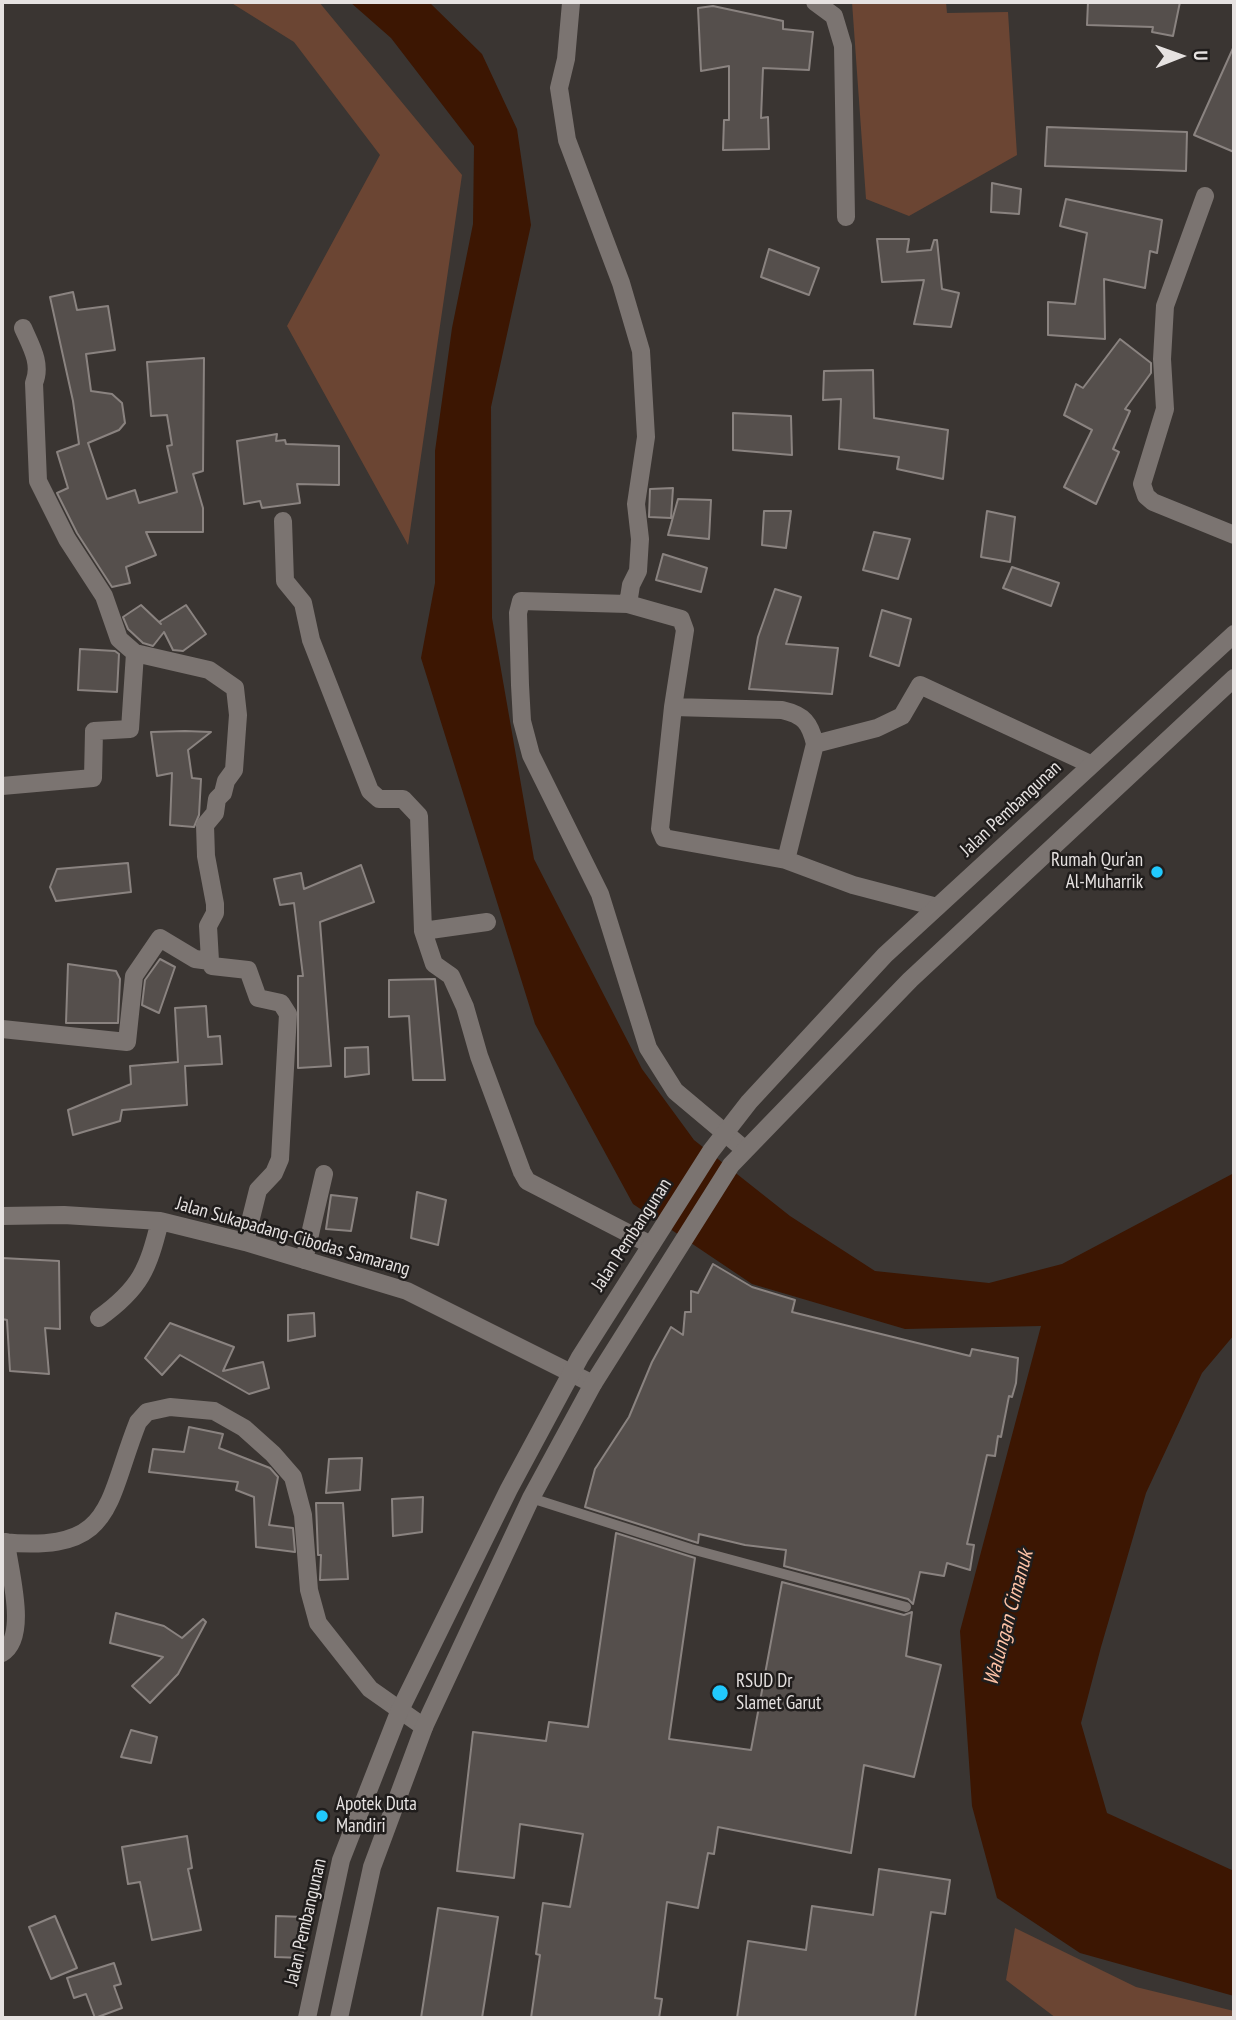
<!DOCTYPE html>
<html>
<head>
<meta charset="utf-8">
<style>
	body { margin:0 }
	#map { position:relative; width:1236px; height:2020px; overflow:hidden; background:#3a3532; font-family:"PT Sans Narrow",sans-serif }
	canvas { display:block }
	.frame { position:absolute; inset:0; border:4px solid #e6e2e1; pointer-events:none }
	.north { position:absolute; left:1145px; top:21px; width:70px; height:70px; -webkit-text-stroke:5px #201d1c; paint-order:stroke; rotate:89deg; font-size:19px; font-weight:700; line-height:28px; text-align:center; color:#e6e2e1 }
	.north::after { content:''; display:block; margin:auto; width:24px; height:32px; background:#e6e2e1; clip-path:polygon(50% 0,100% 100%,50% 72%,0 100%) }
</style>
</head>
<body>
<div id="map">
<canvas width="1236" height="2020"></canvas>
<div class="frame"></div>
<div class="north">U</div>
</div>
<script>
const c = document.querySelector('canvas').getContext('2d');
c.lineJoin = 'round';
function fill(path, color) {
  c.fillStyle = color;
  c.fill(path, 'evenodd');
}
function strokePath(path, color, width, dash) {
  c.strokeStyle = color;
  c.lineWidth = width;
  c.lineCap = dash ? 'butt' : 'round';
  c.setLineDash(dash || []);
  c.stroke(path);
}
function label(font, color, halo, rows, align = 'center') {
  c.font = font + ' "PT Sans Narrow",sans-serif';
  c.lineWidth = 5;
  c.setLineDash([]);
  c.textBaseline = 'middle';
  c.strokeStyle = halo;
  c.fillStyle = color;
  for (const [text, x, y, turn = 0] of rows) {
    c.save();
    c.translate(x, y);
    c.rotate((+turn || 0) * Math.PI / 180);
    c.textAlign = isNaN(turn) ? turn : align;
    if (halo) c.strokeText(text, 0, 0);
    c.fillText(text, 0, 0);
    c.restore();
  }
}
fill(new Path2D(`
	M 230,2 L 319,2 L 462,175 L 408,545 L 287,326 L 380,155 L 294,42 Z
	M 852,2 L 946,2 L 947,13 L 1008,12 L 1017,155 L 909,216 L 866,199 Z
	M 1015,1928 L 1136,1987 L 1234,2011 L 1234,2018 L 1056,2018 L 1006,1980 Z`), '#6b4533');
fill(new Path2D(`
	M 350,2 L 429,2 L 482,54 L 517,129 L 531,225 L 491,407 L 492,618 L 534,859 L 642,1069 L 694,1140 L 790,1216 L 875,1271 L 989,1283 L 1062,1264 L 1234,1173 L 1234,1335 L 1202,1373 L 1146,1493 L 1101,1647 L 1081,1723 L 1107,1813 L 1234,1871 L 1234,1996 L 1080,1953 L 997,1898 L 972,1806 L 960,1631 L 1041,1326 L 905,1329 L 752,1284 L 633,1204 L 535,1024 L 421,658 L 435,583 L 435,451 L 452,328 L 473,224 L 474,146 L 391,38 Z`), '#3c1602');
const building = new Path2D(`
	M 1088,2 L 1180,2 L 1173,36 L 1152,32 L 1153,27 L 1087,25 Z
	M 713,6 L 783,21 L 783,29 L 813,32 L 809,70 L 763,68 L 761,118 L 768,117 L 769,149 L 723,150 L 724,120 L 729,120 L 729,66 L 701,71 L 698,8 Z
	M 1234,46 L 1234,152 L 1194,135 Z
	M 1047,127 L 1187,132 L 1186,171 L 1045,166 Z
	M 992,183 L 1021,189 L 1019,214 L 991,212 Z
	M 1066,199 L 1162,220 L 1157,253 L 1150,251 L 1145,288 L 1104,279 L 1105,339 L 1048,335 L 1048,302 L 1075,304 L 1087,233 L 1060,226 Z
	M 877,239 L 909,239 L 907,252 L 931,250 L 934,240 L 937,240 L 942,289 L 959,293 L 951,327 L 914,324 L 924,280 L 882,282 Z
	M 769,249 L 819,268 L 809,295 L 761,277 Z
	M 73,292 L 77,310 L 108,306 L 115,350 L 86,354 L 91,391 L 112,394 L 122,403 L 125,423 L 119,430 L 88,443 L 107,499 L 135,490 L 139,503 L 177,492 L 167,446 L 172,445 L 167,415 L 151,416 L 147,362 L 204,358 L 203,471 L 193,474 L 203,508 L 203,532 L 146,532 L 156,555 L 126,567 L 130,583 L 112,587 L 77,533 L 57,493 L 68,488 L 57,452 L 79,444 L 73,401 L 50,297 Z
	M 1120,339 L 1151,363 L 1151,373 L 1125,409 L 1130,411 L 1113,449 L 1119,452 L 1096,504 L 1064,487 L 1092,430 L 1064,415 L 1076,384 L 1083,388 Z
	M 873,370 L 874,418 L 948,430 L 943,479 L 897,469 L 899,457 L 839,449 L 841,399 L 823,400 L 824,371 Z
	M 733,413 L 791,416 L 792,455 L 733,450 Z
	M 277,434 L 276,441 L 285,440 L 286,444 L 339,446 L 339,485 L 297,484 L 300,503 L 262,508 L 260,501 L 244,504 L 237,441 Z
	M 673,488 L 671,518 L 649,517 L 650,489 Z
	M 678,499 L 711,500 L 709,539 L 668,535 Z
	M 764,511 L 791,511 L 786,548 L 762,545 Z
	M 987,511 L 1015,517 L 1010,562 L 981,557 Z
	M 874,532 L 910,539 L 898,579 L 863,570 Z
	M 663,554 L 707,568 L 701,592 L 656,580 Z
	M 1012,567 L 1059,583 L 1051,606 L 1003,588 Z
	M 775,589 L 801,597 L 786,644 L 838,648 L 832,694 L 749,689 L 758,637 Z
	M 141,605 L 161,624 L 159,622 L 186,605 L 206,634 L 183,651 L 173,650 L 164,632 L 153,646 L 143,643 L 128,629 L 123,617 Z
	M 882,610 L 911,619 L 899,666 L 870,656 Z
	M 80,649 L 115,651 L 119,654 L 117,692 L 78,690 Z
	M 185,731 L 211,732 L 188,750 L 192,778 L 201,779 L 199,815 L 194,827 L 170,825 L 172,773 L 157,776 L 151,732 Z
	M 128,863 L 131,892 L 56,901 L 50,887 L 57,869 Z
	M 361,865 L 374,902 L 320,922 L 331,1066 L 298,1068 L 298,976 L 303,976 L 294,903 L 280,905 L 274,879 L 301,873 L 304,889 Z
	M 160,959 L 175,967 L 159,1013 L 142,1005 L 145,980 Z
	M 68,964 L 116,971 L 120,979 L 118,1023 L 66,1023 Z
	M 435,979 L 445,1080 L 413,1080 L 409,1016 L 389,1017 L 389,980 Z
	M 206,1006 L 208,1037 L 220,1036 L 222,1064 L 185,1066 L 187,1105 L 122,1110 L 120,1121 L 73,1135 L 68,1110 L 131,1084 L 130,1066 L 178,1062 L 175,1008 Z
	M 368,1047 L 369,1074 L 345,1077 L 345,1048 Z
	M 417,1192 L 446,1200 L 438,1245 L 411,1238 Z
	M 331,1195 L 357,1198 L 351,1231 L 326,1229 Z
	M 2,1258 L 59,1261 L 60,1329 L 45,1328 L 49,1374 L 10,1371 L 7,1320 L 2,1319 Z
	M 713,1264 L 752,1287 L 795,1300 L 792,1312 L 970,1356 L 972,1349 L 1018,1358 L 1016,1383 L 1012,1397 L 1009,1396 L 1001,1437 L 998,1436 L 995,1456 L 987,1455 L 967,1544 L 974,1545 L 970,1570 L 947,1563 L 944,1576 L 920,1572 L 913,1604 L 908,1599 L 784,1566 L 786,1550 L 745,1545 L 699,1534 L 698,1543 L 585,1507 L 595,1469 L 629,1417 L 652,1362 L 671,1327 L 683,1335 L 685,1312 L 691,1312 L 691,1291 L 698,1293 Z
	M 314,1313 L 315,1336 L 288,1341 L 288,1315 Z
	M 170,1323 L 234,1347 L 223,1371 L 263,1362 L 269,1388 L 249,1394 L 180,1355 L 162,1375 L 145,1358 Z
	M 189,1427 L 223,1434 L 219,1448 L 270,1468 L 278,1477 L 269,1525 L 293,1528 L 295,1552 L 256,1547 L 254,1497 L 236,1490 L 238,1482 L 149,1472 L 153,1449 L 184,1452 Z
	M 362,1458 L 360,1490 L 326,1493 L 329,1459 Z
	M 423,1497 L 422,1532 L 393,1536 L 392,1499 Z
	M 316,1503 L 343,1503 L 348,1579 L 320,1580 L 321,1555 L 318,1555 Z
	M 616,1533 L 695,1558 L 669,1739 L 751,1750 L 782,1582 L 904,1615 L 912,1612 L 906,1656 L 941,1665 L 914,1777 L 864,1765 L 851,1853 L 718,1827 L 714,1854 L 708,1853 L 698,1908 L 667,1902 L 655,1998 L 662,1999 L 659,2018 L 531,2018 L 540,1955 L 536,1954 L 543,1903 L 570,1907 L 583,1834 L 520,1824 L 514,1878 L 457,1871 L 473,1732 L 546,1741 L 549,1722 L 588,1727 Z
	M 116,1613 L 164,1626 L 182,1638 L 203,1619 L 206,1622 L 178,1674 L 150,1703 L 132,1686 L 163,1657 L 110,1643 Z
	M 131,1730 L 157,1737 L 151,1763 L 121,1757 Z
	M 187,1836 L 192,1868 L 188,1869 L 201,1930 L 152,1940 L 140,1882 L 128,1884 L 122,1847 Z
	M 879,1869 L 950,1880 L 945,1914 L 931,1912 L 915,2018 L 737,2018 L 748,1941 L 806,1950 L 812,1906 L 873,1915 Z
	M 438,1908 L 498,1917 L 482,2018 L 421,2018 Z
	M 55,1916 L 77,1968 L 51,1979 L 29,1927 Z
	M 276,1916 L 304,1917 L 303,1958 L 275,1957 Z
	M 114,1963 L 121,1984 L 114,1986 L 122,2008 L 95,2018 L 86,1994 L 74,1998 L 67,1978 Z`);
fill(building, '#554f4c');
strokePath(building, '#8a8380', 2);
strokePath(new Path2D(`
	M 531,1498 L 691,1549 L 906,1607`), '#7b7471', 10);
strokePath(new Path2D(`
	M 815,2 L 834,16 L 843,46 L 846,217
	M 571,3 L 566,59 L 559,88 L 567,140 L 621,283 L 641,351 L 646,437 L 636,504 L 640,539 L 638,571 L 631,585 L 628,604
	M 1205,196 L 1165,306 L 1162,359 L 1165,409 L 1142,484 L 1146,496 L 1153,502 L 1234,535
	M 283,521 L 285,581 L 303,603 L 311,640 L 370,791 L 379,799 L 403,799 L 419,816 L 423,931 L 434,964 L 451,976 L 465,1007 L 479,1056 L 522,1172 L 527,1181 L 651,1245
	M 135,653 L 209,670 L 235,688 L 238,715 L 234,770 L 226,781 L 223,793 L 217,799 L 215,813 L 205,825 L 206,856 L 215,904 L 215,913 L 208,926 L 210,961 L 212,966 L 248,970 L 258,998 L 281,1003 L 288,1014 L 280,1159 L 274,1173 L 258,1190 L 245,1242
	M 673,707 L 782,710 C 804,715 810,723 815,744
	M 2,786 L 93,778 L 94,731 L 130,729 L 135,653 L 119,639 L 104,596 L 67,539 L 38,481 L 34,383 C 42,364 31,346 23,328
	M 937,907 L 853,885 L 786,860 L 815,744 L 877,728 L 902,716 L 920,685 L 1090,764
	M 423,931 L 487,922
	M 2,1029 L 127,1042 L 134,976 L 160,938 L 195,959 L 210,961
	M 744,1149 L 675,1091 L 648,1048 L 600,894 L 531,755 L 522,721 L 520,685 L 518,613 L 521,601 L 628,604 L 681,619 L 685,630 L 673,707 L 660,829 L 664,838 L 786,860
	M 2,1216 L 64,1215 L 160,1221 L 245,1242 L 407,1291 L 593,1384
	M 304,1260 L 324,1174
	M 99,1318 C 141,1288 148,1269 160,1221
	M 2,1542 C 115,1553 105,1505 138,1422 L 147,1412 L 170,1407 L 214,1411 L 244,1428 L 273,1454 L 293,1477 L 303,1515 L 309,1590 L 318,1623 L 370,1689 L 424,1727
	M 2,1653 C 29,1637 9,1570 6,1542`), '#7b7471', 18);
strokePath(new Path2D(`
	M 307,2018 L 341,1860 L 399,1712 L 509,1489 L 580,1357 L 711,1151 L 749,1102 L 885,955 L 1234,634
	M 339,2018 L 372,1867 L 424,1727 L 531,1498 L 593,1384 L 731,1165 L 910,980 L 1234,678`), '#7b7471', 18);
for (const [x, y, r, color] of [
	[1157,872,7,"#21c9fd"],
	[720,1693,9,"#21c9fd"],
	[322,1816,7,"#21c9fd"]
]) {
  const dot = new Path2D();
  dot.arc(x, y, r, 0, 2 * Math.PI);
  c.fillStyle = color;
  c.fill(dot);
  strokePath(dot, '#201d1c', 2.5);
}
label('19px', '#e6e2e1', '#201d1c', [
	["Jalan Pembangunan",1011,809,-43],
	["Jalan Pembangunan",632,1235,-57],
	["Jalan Sukapadang-Cibodas Samarang",293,1237,16],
	["Jalan Pembangunan",306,1922,-77]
]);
label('19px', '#e6e2e1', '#201d1c', [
	["Rumah Qur'an",1143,861,"right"],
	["Al-Muharrik",1143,883,"right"],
	["RSUD Dr",736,1682],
	["Slamet Garut",736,1704],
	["Apotek Duta",336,1805],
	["Mandiri",336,1827]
], 'left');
label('italic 21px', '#fec3a7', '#201d1c', [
	["Walungan Cimanuk",1009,1618,-75]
]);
</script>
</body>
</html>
